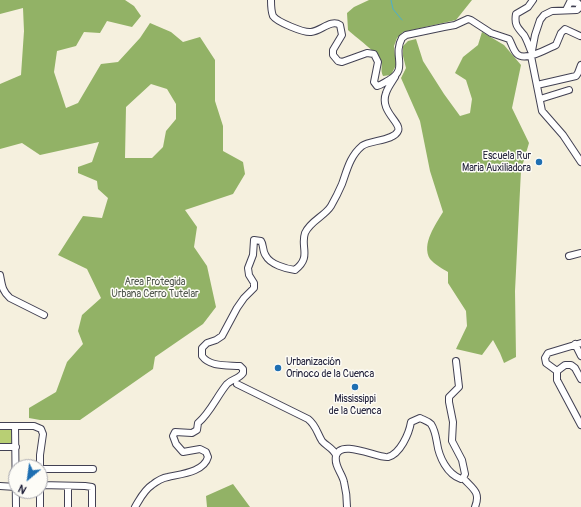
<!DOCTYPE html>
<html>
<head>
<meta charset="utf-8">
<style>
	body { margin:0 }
	#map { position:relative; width:581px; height:507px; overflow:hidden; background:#f5f0de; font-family:Pangolin,sans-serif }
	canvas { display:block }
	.north { position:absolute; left:8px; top:459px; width:40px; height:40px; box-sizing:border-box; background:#fdfcf7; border:1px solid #a5a5ac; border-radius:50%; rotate:209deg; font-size:11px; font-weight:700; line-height:16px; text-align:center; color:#22223b }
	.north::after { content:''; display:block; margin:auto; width:14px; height:18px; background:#1f6fb2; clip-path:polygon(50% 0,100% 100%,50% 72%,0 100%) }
</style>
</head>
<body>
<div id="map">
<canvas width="581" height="507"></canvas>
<div class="north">N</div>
</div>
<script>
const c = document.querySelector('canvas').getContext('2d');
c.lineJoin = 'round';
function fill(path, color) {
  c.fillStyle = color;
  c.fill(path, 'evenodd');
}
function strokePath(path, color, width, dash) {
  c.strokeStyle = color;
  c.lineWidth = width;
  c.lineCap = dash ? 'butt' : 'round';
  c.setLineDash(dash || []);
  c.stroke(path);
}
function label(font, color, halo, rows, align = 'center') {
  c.font = font + ' Pangolin,sans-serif';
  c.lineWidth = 3;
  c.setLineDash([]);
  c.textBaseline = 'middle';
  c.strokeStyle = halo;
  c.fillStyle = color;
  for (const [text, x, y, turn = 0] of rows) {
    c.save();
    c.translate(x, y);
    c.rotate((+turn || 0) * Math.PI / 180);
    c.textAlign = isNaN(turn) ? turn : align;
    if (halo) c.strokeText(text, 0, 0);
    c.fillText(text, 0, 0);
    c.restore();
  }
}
fill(new Path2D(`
	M 0,429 L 13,429 L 13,446 L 0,446 Z`), '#b8cf74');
fill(new Path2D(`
	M 0,0 L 125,0 L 134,6 L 141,16 L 132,27 L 107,21 L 100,33 L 84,32 L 76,46 L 57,51 L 54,72 L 66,108 L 78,103 L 101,64 L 118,62 L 140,38 L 150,23 L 171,32 L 183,42 L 200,37 L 215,60 L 215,101 L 223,126 L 223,151 L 243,162 L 245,174 L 233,194 L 185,210 L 197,227 L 194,247 L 207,266 L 216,307 L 203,324 L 155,357 L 153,369 L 80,420 L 40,420 L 29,418 L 29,408 L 56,392 L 67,362 L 83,344 L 78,331 L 82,315 L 101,298 L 87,269 L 58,255 L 83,216 L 102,218 L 108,198 L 98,189 L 97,181 L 78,173 L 78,167 L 92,162 L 99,142 L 40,155 L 22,143 L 0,149 L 0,84 L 21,75 L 24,31 L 23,8 L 0,14 ZM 151,84 L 167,89 L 176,104 L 176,119 L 166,131 L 163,147 L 152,158 L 125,158 L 126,107 Z
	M 369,0 L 472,0 L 456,20 L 403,32 L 397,38 L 394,46 L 396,65 L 391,75 L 383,76 C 380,70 383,66 381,60 C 380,55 354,36 348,30 L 347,13 L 354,7 Z
	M 482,32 L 504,45 L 521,65 L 512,108 L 529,143 L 521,170 L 515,291 L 516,357 L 504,363 L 500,353 L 493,340 L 482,355 L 456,349 L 467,326 L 466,311 L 448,283 L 448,272 C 443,269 434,264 430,259 C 421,244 436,224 443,212 L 430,171 L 420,121 L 401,78 L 406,68 L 403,56 L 403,46 L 408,41 L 416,39 L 423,61 L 444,94 L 460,116 L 470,113 L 472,99 L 466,80 L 455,73 L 463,57 L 478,45 Z
	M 233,484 L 250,507 L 207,507 L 206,496 Z`), '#92b266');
strokePath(new Path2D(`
	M 391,0 L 393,9 L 402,20`), '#4cafcb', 1);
const minor = new Path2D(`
	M 271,0 C 271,5 271,11 273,16 C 277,22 304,33 311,32 C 321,31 331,19 340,25 L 342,35 L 333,50 L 333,55 L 338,61 L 342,62 L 367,53 L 374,54 L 378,62 L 374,82 L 377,86 C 382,85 385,82 389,80 C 409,69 392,56 402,38 L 406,35 L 444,27 L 455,25 L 468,19 L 471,20 L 491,33 L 509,39 C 512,44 513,50 517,54 C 525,62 547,49 556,45 L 561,33 L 565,29 L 580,36
	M 566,10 L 570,2 L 578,3 L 579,5 L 579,8 L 577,10 L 552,11 L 544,15 L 540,20 L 535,35 L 531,56 L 542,111 L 563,135 L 581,162
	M 531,51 C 529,46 527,40 524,35 C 518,28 514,25 516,14 L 528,7 L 533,0
	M 537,85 L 576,76 L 578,73 L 581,65
	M 540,99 L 569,90
	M 569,256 L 581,253
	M 0,275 C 2,285 2,291 10,298 L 44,315
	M 575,344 L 581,356
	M 557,371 L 546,363 L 545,358 L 548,353 L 581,343
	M 581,379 L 575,368 L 571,365 L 565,365 L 557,371 L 557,380 L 581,425
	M 237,384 L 308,419 C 316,425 317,433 322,441 C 326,446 333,448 336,455
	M 0,426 L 34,426 L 41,429 L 43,434 L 40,455 L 40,507
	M 15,426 L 16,507
	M 0,447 L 16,447
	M 40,469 L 93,469
	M 463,478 C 473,489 481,492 475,507
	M 40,485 L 85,486 L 92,487 L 92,507
	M 0,486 L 16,487
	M 68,507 L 68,486
	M 135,507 C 140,499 144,490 152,485 C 157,481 162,478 168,477 C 181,474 204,472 208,457 L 206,452 L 200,449 L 183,452 L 176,444 L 173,436 L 175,432 L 192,433 L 197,430 L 198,423 C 210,413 217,396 227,384 C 232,379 239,379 243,373 L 243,369 L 240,366 C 226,365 210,367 202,356 L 202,348 L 207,343 L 216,340 L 222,336 L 237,308 L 244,298 L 254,288 L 254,283 L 249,275 L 248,268 L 253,255 L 254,240 L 261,241 C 264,245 262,251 266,256 C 270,264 286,269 295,270 C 312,257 300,247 305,233 C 310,221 325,216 331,206 C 335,199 339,191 342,184 C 347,170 350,156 362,146 C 370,140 394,141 398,131 C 402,123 379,111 386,93 C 388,87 392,82 395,77
	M 347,507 C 347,499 346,490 344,482 C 342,473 334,466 336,456 C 340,438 379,459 388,457 C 400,454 409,434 411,422 L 420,418 C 424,420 428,421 431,424 C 435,430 436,437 437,443 C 439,457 447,474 461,479 L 463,478 L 465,474 L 462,460 L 452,441 L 453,422 L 449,402 L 449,397 L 459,387 L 456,361`);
strokePath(minor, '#424153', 8);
strokePath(minor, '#fff', 6);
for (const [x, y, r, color] of [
	[539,162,4,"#1f6fb2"],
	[278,368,4,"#1f6fb2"],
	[355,387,4,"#1f6fb2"]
]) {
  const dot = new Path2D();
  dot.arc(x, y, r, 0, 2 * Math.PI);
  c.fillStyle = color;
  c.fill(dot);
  strokePath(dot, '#fdfcf7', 1.5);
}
label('10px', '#22223b', '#fdfcf7', [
	["Escuela Rur",531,156],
	["Maria Auxiliadora",531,168],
	["Urbanización",286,362,"left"],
	["Orinoco de la Cuenca",286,374,"left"],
	["Mississippi",355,399,"center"],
	["de la Cuenca",355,411,"center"]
], 'right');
label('10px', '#4f564c', '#fdfcf7', [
	["Area Protegida",155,282],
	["Urbana Cerro Tutelar",155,294]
]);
</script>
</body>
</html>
